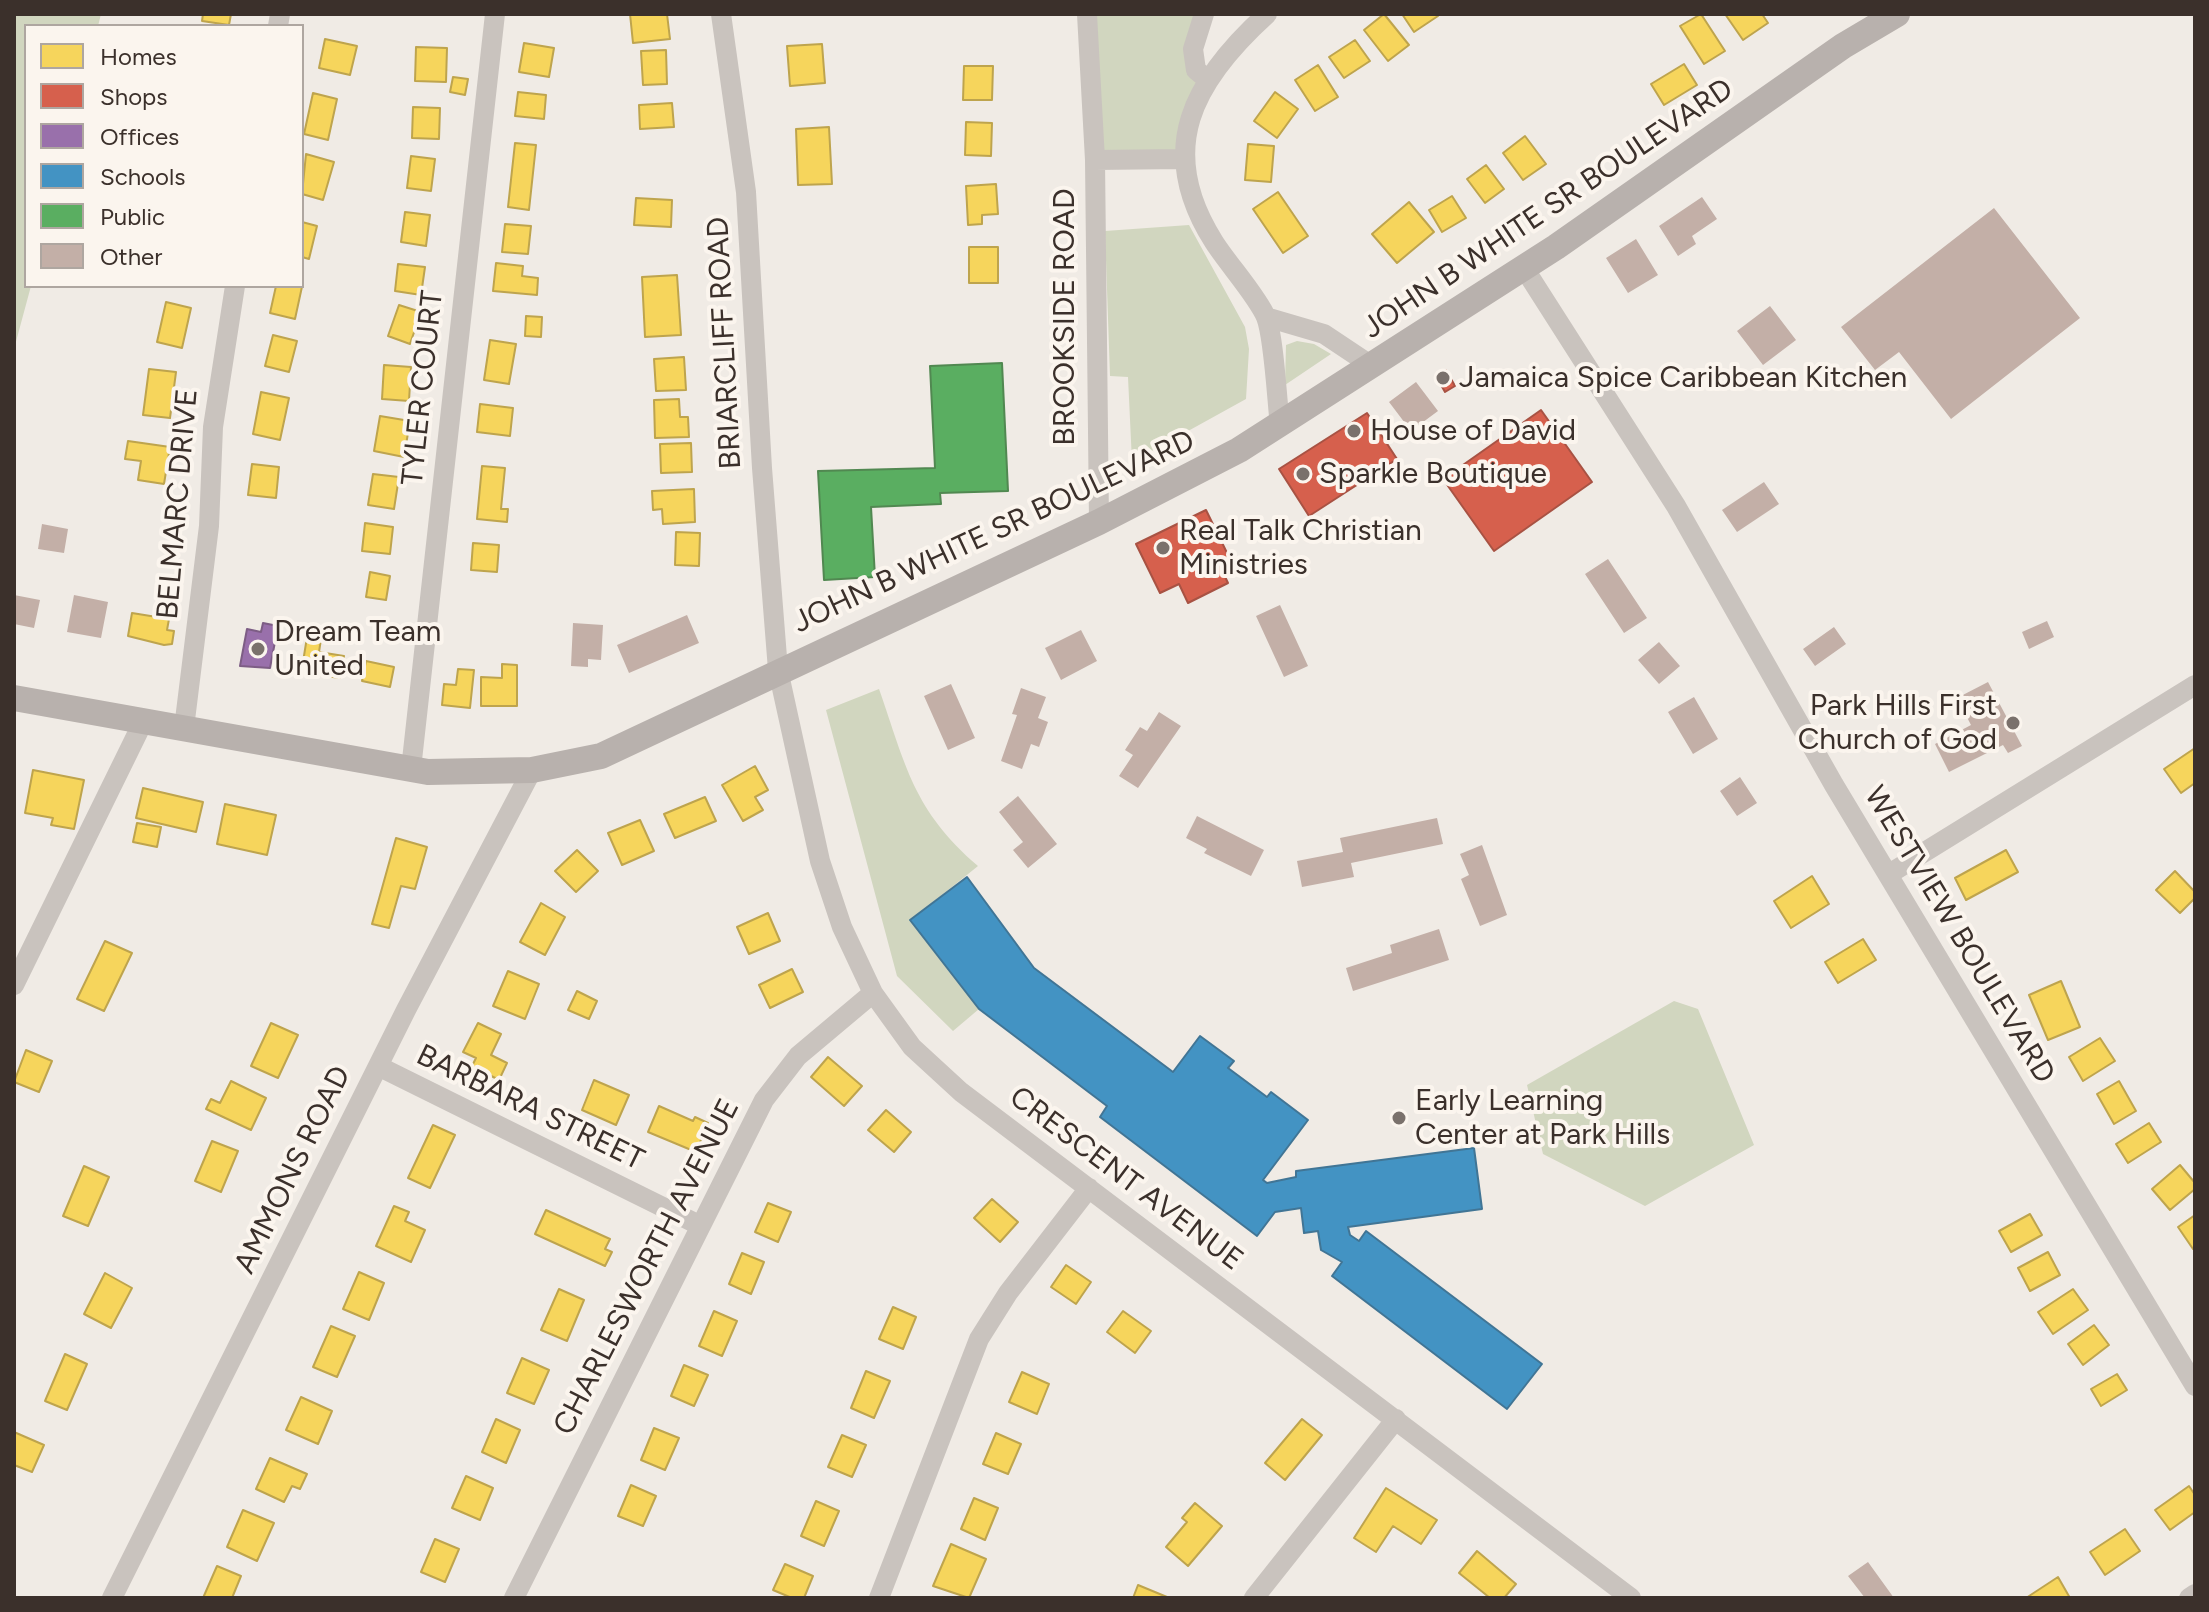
<!DOCTYPE html>
<html>
<head>
<meta charset="utf-8">
<style>
	body { margin:0 }
	#map { position:relative; width:2209px; height:1612px; overflow:hidden; background:#f0ebe5; font-family:Figtree,sans-serif }
	canvas { display:block }
	.frame { position:absolute; inset:0; border:16px solid #3b302b; pointer-events:none }
	.legend { position:absolute; left:24px; top:24px; width:280px; height:264px; box-sizing:border-box; background:#fbf5ee; border:2px solid #aea6a0; margin:0; padding:10px 14px; list-style:none; font-size:24px; color:#3b302b }
	.legend li { display:flex; align-items:center; gap:16px; height:40px }
	.legend b { width:40px; border:2px solid #aea6a0 }
</style>
</head>
<body>
<div id="map">
<canvas width="2209" height="1612"></canvas>
<div class="frame"></div>
<ul class="legend">
<li><b style="height:22px;background:#f6d55c"></b>Homes</li>
<li><b style="height:22px;background:#d6604d"></b>Shops</li>
<li><b style="height:22px;background:#9970ab"></b>Offices</li>
<li><b style="height:22px;background:#4393c3"></b>Schools</li>
<li><b style="height:22px;background:#5aae61"></b>Public</li>
<li><b style="height:22px;background:#c3afa7"></b>Other</li>
</ul>
</div>
<script>
const c = document.querySelector('canvas').getContext('2d');
c.lineJoin = 'round';
function fill(path, color) {
  c.fillStyle = color;
  c.fill(path, 'evenodd');
}
function strokePath(path, color, width, dash) {
  c.strokeStyle = color;
  c.lineWidth = width;
  c.lineCap = dash ? 'butt' : 'round';
  c.setLineDash(dash || []);
  c.stroke(path);
}
function label(font, color, halo, rows, align = 'center') {
  c.font = font + ' Figtree,sans-serif';
  c.lineWidth = 8;
  c.setLineDash([]);
  c.textBaseline = 'middle';
  c.strokeStyle = halo;
  c.fillStyle = color;
  for (const [text, x, y, turn = 0] of rows) {
    c.save();
    c.translate(x, y);
    c.rotate((+turn || 0) * Math.PI / 180);
    c.textAlign = isNaN(turn) ? turn : align;
    if (halo) c.strokeText(text, 0, 0);
    c.fillText(text, 0, 0);
    c.restore();
  }
}
fill(new Path2D(`
	M 14,14 L 101,14 L 98,26 L 26,26 L 26,286 L 31,286 L 14,349 Z
	M 1090,14 L 1205,14 L 1193,49 L 1207,79 L 1182,159 L 1095,160 Z
	M 1189,225 L 1245,327 L 1249,349 L 1246,399 L 1132,462 L 1128,377 L 1110,376 L 1105,231 Z
	M 1297,341 L 1314,344 L 1331,354 L 1285,385 L 1286,345 Z
	M 879,689 C 906,766 913,810 978,866 L 911,920 L 979,1009 L 953,1031 L 897,976 L 826,710 Z
	M 1674,1001 L 1698,1009 L 1754,1145 L 1645,1206 L 1543,1154 L 1527,1085 Z`), '#d1d6bf');
const homes = new Path2D(`
	M 203,14 L 231,14 L 229,25 L 202,21 Z
	M 630,14 L 667,14 L 670,39 L 633,43 Z
	M 1384,14 L 1409,45 L 1388,61 L 1364,30 Z
	M 1402,14 L 1436,14 L 1438,16 L 1414,32 Z
	M 1701,14 L 1725,51 L 1704,64 L 1680,26 Z
	M 1725,14 L 1762,14 L 1768,23 L 1743,40 Z
	M 325,39 L 357,46 L 350,75 L 319,68 Z
	M 1355,40 L 1370,61 L 1344,78 L 1329,57 Z
	M 524,43 L 554,48 L 549,77 L 519,72 Z
	M 822,44 L 825,83 L 790,86 L 787,46 Z
	M 416,47 L 447,48 L 446,82 L 415,81 Z
	M 666,50 L 667,84 L 643,85 L 641,51 Z
	M 1684,64 L 1697,85 L 1664,105 L 1651,84 Z
	M 1318,65 L 1338,97 L 1315,111 L 1295,80 Z
	M 964,66 L 993,66 L 992,100 L 963,100 Z
	M 453,77 L 468,79 L 465,95 L 450,92 Z
	M 518,92 L 546,95 L 544,119 L 515,116 Z
	M 1275,92 L 1298,109 L 1277,138 L 1254,121 Z
	M 313,93 L 337,99 L 328,140 L 304,134 Z
	M 672,103 L 674,127 L 640,129 L 639,105 Z
	M 413,107 L 440,108 L 439,139 L 412,138 Z
	M 966,122 L 992,123 L 991,156 L 965,155 Z
	M 829,127 L 832,184 L 798,185 L 796,129 Z
	M 1525,136 L 1546,164 L 1523,180 L 1503,153 Z
	M 515,143 L 536,145 L 529,210 L 508,207 Z
	M 1248,144 L 1274,146 L 1271,182 L 1245,180 Z
	M 306,154 L 334,162 L 323,200 L 302,194 Z
	M 411,156 L 435,159 L 431,191 L 407,188 Z
	M 1486,165 L 1504,189 L 1485,203 L 1467,179 Z
	M 996,184 L 998,214 L 982,215 L 982,224 L 968,225 L 966,186 Z
	M 1278,192 L 1308,236 L 1283,253 L 1253,209 Z
	M 1452,196 L 1466,218 L 1442,232 L 1429,210 Z
	M 636,198 L 672,200 L 671,227 L 634,225 Z
	M 1409,202 L 1434,232 L 1397,263 L 1372,234 Z
	M 405,212 L 430,215 L 426,246 L 401,242 Z
	M 302,222 L 317,226 L 309,259 L 302,257 Z
	M 505,224 L 531,226 L 528,254 L 502,252 Z
	M 969,247 L 998,247 L 998,283 L 969,283 Z
	M 496,263 L 523,266 L 522,276 L 538,278 L 537,295 L 493,291 Z
	M 398,264 L 425,267 L 421,295 L 395,291 Z
	M 677,275 L 681,335 L 645,337 L 642,277 Z
	M 303,282 L 295,319 L 270,313 L 276,286 L 302,286 Z
	M 166,302 L 191,308 L 182,348 L 157,342 Z
	M 399,305 L 421,312 L 410,344 L 388,336 Z
	M 526,316 L 542,317 L 541,337 L 525,336 Z
	M 273,335 L 297,341 L 289,372 L 265,366 Z
	M 490,340 L 516,344 L 509,384 L 484,380 Z
	M 684,357 L 686,390 L 656,391 L 654,359 Z
	M 384,365 L 411,367 L 409,401 L 382,399 Z
	M 149,369 L 176,372 L 170,418 L 143,415 Z
	M 261,392 L 289,398 L 280,440 L 253,434 Z
	M 679,399 L 680,417 L 688,417 L 689,437 L 655,438 L 654,400 Z
	M 480,404 L 513,408 L 510,436 L 477,432 Z
	M 380,416 L 410,421 L 404,457 L 374,451 Z
	M 128,441 L 170,447 L 164,484 L 138,480 L 141,461 L 125,459 Z
	M 691,443 L 692,472 L 661,473 L 660,444 Z
	M 252,464 L 279,467 L 276,498 L 248,495 Z
	M 482,466 L 505,468 L 501,509 L 508,509 L 507,522 L 477,519 Z
	M 373,474 L 399,477 L 394,509 L 368,505 Z
	M 694,489 L 695,522 L 663,524 L 662,509 L 653,510 L 652,491 Z
	M 365,523 L 393,527 L 390,554 L 362,551 Z
	M 676,532 L 700,533 L 699,566 L 675,565 Z
	M 473,543 L 499,545 L 497,572 L 471,570 Z
	M 370,572 L 390,576 L 386,600 L 366,597 Z
	M 132,613 L 169,619 L 167,630 L 174,631 L 172,644 L 164,645 L 128,636 Z
	M 307,637 L 321,639 L 319,652 L 344,656 L 340,678 L 312,674 L 313,664 L 303,662 Z
	M 366,661 L 394,667 L 390,687 L 362,681 Z
	M 502,664 L 517,665 L 517,706 L 481,706 L 481,677 L 502,678 Z
	M 458,669 L 474,670 L 470,708 L 442,705 L 444,684 L 456,685 Z
	M 2195,748 L 2195,783 L 2181,793 L 2164,769 Z
	M 755,766 L 768,790 L 755,797 L 763,810 L 743,821 L 722,785 Z
	M 33,770 L 84,780 L 74,829 L 51,825 L 53,818 L 25,813 Z
	M 143,788 L 203,802 L 196,832 L 136,818 Z
	M 705,797 L 716,821 L 675,838 L 664,814 Z
	M 225,804 L 276,815 L 267,855 L 217,844 Z
	M 640,820 L 654,851 L 622,865 L 608,833 Z
	M 137,823 L 161,827 L 157,847 L 133,842 Z
	M 396,838 L 427,847 L 415,889 L 401,886 L 389,928 L 372,924 Z
	M 577,850 L 598,871 L 576,892 L 555,871 Z
	M 2006,850 L 2018,872 L 1966,900 L 1955,878 Z
	M 2175,871 L 2195,892 L 2195,898 L 2180,913 L 2156,890 Z
	M 1812,876 L 1829,904 L 1791,928 L 1774,901 Z
	M 541,903 L 565,917 L 545,955 L 520,942 Z
	M 768,913 L 780,941 L 749,954 L 737,927 Z
	M 1863,939 L 1876,960 L 1838,983 L 1825,962 Z
	M 105,941 L 132,953 L 104,1011 L 77,999 Z
	M 792,969 L 803,992 L 770,1008 L 759,985 Z
	M 508,971 L 539,984 L 525,1019 L 493,1006 Z
	M 2061,981 L 2080,1027 L 2048,1040 L 2029,995 Z
	M 577,991 L 597,1001 L 589,1019 L 568,1010 Z
	M 271,1023 L 298,1035 L 278,1078 L 251,1066 Z
	M 478,1023 L 501,1034 L 491,1055 L 507,1063 L 499,1080 L 472,1066 L 476,1058 L 463,1052 Z
	M 2100,1038 L 2115,1061 L 2083,1081 L 2069,1057 Z
	M 26,1050 L 52,1061 L 39,1092 L 14,1082 Z
	M 828,1057 L 862,1086 L 844,1106 L 811,1077 Z
	M 594,1080 L 629,1095 L 616,1125 L 582,1110 Z
	M 231,1081 L 266,1098 L 251,1130 L 206,1109 L 211,1099 L 220,1103 Z
	M 2119,1081 L 2136,1111 L 2114,1124 L 2097,1094 Z
	M 659,1106 L 693,1121 L 695,1117 L 708,1123 L 696,1152 L 648,1132 Z
	M 886,1110 L 911,1132 L 894,1152 L 868,1130 Z
	M 2149,1123 L 2161,1142 L 2128,1163 L 2116,1144 Z
	M 433,1125 L 455,1135 L 430,1188 L 408,1178 Z
	M 212,1141 L 238,1151 L 221,1192 L 195,1181 Z
	M 2180,1165 L 2195,1183 L 2195,1189 L 2170,1210 L 2152,1189 Z
	M 84,1166 L 109,1177 L 88,1226 L 63,1216 Z
	M 992,1199 L 1018,1222 L 1000,1242 L 974,1218 Z
	M 768,1203 L 791,1212 L 778,1242 L 755,1232 Z
	M 394,1206 L 409,1212 L 405,1221 L 425,1230 L 411,1262 L 376,1246 Z
	M 546,1210 L 610,1239 L 605,1249 L 612,1252 L 605,1266 L 535,1234 Z
	M 2030,1214 L 2042,1235 L 2011,1252 L 1999,1231 Z
	M 2195,1215 L 2195,1247 L 2193,1249 L 2178,1227 Z
	M 2048,1252 L 2060,1275 L 2030,1291 L 2018,1268 Z
	M 742,1253 L 764,1262 L 751,1294 L 729,1284 Z
	M 1066,1265 L 1091,1282 L 1076,1304 L 1051,1287 Z
	M 359,1272 L 384,1283 L 369,1320 L 343,1309 Z
	M 105,1273 L 132,1288 L 111,1328 L 84,1314 Z
	M 559,1289 L 584,1300 L 567,1341 L 541,1330 Z
	M 2073,1289 L 2088,1310 L 2053,1334 L 2038,1312 Z
	M 893,1307 L 916,1317 L 903,1349 L 879,1339 Z
	M 714,1311 L 737,1321 L 722,1356 L 699,1346 Z
	M 1123,1311 L 1151,1331 L 1135,1353 L 1107,1332 Z
	M 2094,1325 L 2109,1345 L 2083,1365 L 2068,1344 Z
	M 331,1326 L 355,1336 L 337,1377 L 313,1367 Z
	M 65,1354 L 87,1364 L 67,1410 L 45,1401 Z
	M 522,1358 L 549,1370 L 534,1404 L 507,1393 Z
	M 684,1365 L 708,1375 L 694,1406 L 671,1396 Z
	M 866,1371 L 890,1381 L 874,1418 L 851,1408 Z
	M 1022,1372 L 1049,1384 L 1037,1414 L 1009,1402 Z
	M 2117,1374 L 2127,1390 L 2101,1406 L 2091,1389 Z
	M 301,1397 L 332,1411 L 318,1444 L 286,1430 Z
	M 496,1419 L 520,1430 L 506,1463 L 482,1452 Z
	M 1302,1419 L 1322,1435 L 1285,1480 L 1265,1463 Z
	M 654,1428 L 679,1438 L 665,1470 L 641,1460 Z
	M 14,1432 L 44,1445 L 32,1472 L 14,1465 Z
	M 996,1433 L 1021,1444 L 1008,1474 L 983,1464 Z
	M 842,1435 L 866,1445 L 852,1477 L 828,1467 Z
	M 270,1458 L 307,1474 L 300,1489 L 292,1486 L 284,1502 L 256,1489 Z
	M 466,1476 L 493,1488 L 480,1520 L 452,1508 Z
	M 631,1485 L 656,1496 L 643,1526 L 618,1516 Z
	M 2189,1486 L 2195,1495 L 2195,1512 L 2170,1530 L 2155,1510 Z
	M 1386,1488 L 1437,1520 L 1421,1544 L 1393,1526 L 1376,1552 L 1354,1538 Z
	M 974,1498 L 998,1508 L 985,1540 L 961,1529 Z
	M 816,1501 L 839,1511 L 824,1546 L 801,1536 Z
	M 1195,1503 L 1222,1526 L 1188,1566 L 1166,1547 L 1187,1522 L 1182,1518 Z
	M 243,1510 L 274,1523 L 257,1561 L 227,1547 Z
	M 2125,1529 L 2140,1551 L 2105,1575 L 2090,1552 Z
	M 435,1539 L 459,1549 L 445,1582 L 421,1572 Z
	M 951,1544 L 986,1559 L 969,1598 L 933,1586 Z
	M 1477,1551 L 1516,1584 L 1504,1598 L 1490,1598 L 1459,1573 Z
	M 785,1564 L 813,1576 L 804,1598 L 792,1598 L 773,1590 Z
	M 217,1566 L 241,1576 L 232,1598 L 203,1598 Z
	M 2058,1577 L 2070,1598 L 2026,1598 Z
	M 1138,1585 L 1167,1597 L 1167,1598 L 1133,1598 Z`);
fill(homes, '#f6d55c');
strokePath(homes, '#bea44d', 2);
const shops = new Path2D(`
	M 1446,370 L 1455,386 L 1445,392 L 1436,376 Z
	M 1541,410 L 1592,482 L 1494,551 L 1443,479 Z
	M 1367,413 L 1397,459 L 1309,516 L 1279,469 Z
	M 1206,510 L 1230,559 L 1219,564 L 1228,583 L 1188,603 L 1179,584 L 1160,593 L 1136,544 Z`);
fill(shops, '#d6604d');
strokePath(shops, '#a85243', 2);
const offices = new Path2D(`
	M 263,623 L 278,626 L 270,668 L 240,666 L 247,629 L 261,632 Z`);
fill(offices, '#9970ab');
strokePath(offices, '#7d5d85', 2);
const schools = new Path2D(`
	M 967,877 L 1034,968 L 1173,1072 L 1200,1036 L 1234,1061 L 1228,1068 L 1267,1097 L 1271,1092 L 1308,1120 L 1263,1180 L 1267,1183 L 1296,1177 L 1296,1171 L 1474,1148 L 1482,1209 L 1348,1227 L 1350,1235 L 1359,1241 L 1366,1231 L 1542,1364 L 1507,1409 L 1332,1276 L 1342,1262 L 1321,1250 L 1318,1231 L 1304,1233 L 1301,1208 L 1275,1212 L 1257,1236 L 1100,1117 L 1107,1106 L 979,1009 L 910,920 Z`);
fill(schools, '#4393c3');
strokePath(schools, '#417595', 2);
const public = new Path2D(`
	M 1002,363 L 1008,491 L 940,493 L 941,504 L 871,507 L 875,577 L 824,580 L 818,471 L 935,468 L 930,366 Z`);
fill(public, '#5aae61');
strokePath(public, '#518851', 2);
fill(new Path2D(`
	M 1702,197 L 1717,219 L 1692,236 L 1696,244 L 1678,256 L 1659,226 Z
	M 1994,208 L 2080,318 L 1951,419 L 1899,352 L 1875,370 L 1841,327 Z
	M 1636,239 L 1658,275 L 1628,293 L 1606,258 Z
	M 1770,306 L 1796,340 L 1763,365 L 1737,331 Z
	M 1416,382 L 1438,411 L 1411,431 L 1389,402 Z
	M 1764,482 L 1779,504 L 1737,532 L 1722,510 Z
	M 42,524 L 68,529 L 64,553 L 38,549 Z
	M 1608,559 L 1647,618 L 1624,633 L 1585,574 Z
	M 14,595 L 40,600 L 34,628 L 14,624 Z
	M 74,595 L 108,602 L 101,638 L 67,632 Z
	M 1280,605 L 1308,666 L 1284,677 L 1256,616 Z
	M 687,615 L 699,643 L 629,673 L 617,645 Z
	M 2047,621 L 2054,637 L 2029,649 L 2022,632 Z
	M 573,623 L 603,625 L 601,660 L 588,659 L 588,667 L 571,666 Z
	M 1834,627 L 1846,644 L 1815,666 L 1803,649 Z
	M 1081,630 L 1097,661 L 1061,680 L 1045,648 Z
	M 1659,642 L 1680,666 L 1659,684 L 1638,660 Z
	M 1988,682 L 2022,746 L 2008,753 L 2003,745 L 1949,772 L 1935,744 L 1971,725 L 1957,698 Z
	M 951,684 L 975,738 L 948,750 L 924,696 Z
	M 1021,688 L 1046,697 L 1038,718 L 1048,722 L 1039,747 L 1031,744 L 1022,769 L 1001,761 L 1017,715 L 1012,714 Z
	M 1694,697 L 1718,739 L 1693,754 L 1668,712 Z
	M 1159,712 L 1181,726 L 1138,788 L 1119,776 L 1133,755 L 1125,750 L 1140,727 L 1147,731 Z
	M 1740,777 L 1757,803 L 1737,816 L 1720,791 Z
	M 1018,796 L 1057,844 L 1028,868 L 1013,850 L 1023,842 L 999,812 Z
	M 1197,816 L 1264,850 L 1251,876 L 1204,853 L 1207,849 L 1186,838 Z
	M 1437,818 L 1443,844 L 1351,863 L 1354,877 L 1302,887 L 1297,861 L 1343,852 L 1340,838 Z
	M 1482,845 L 1507,915 L 1480,926 L 1461,879 L 1469,875 L 1460,854 Z
	M 1439,929 L 1449,960 L 1353,991 L 1346,968 L 1392,953 L 1390,945 Z
	M 1868,1562 L 1894,1598 L 1865,1598 L 1848,1576 Z`), '#c3afa7');
strokePath(new Path2D(`
	M 721,14 L 746,192 L 762,468 L 778,670 L 820,861 L 842,927 L 873,993 L 912,1047 L 961,1092 L 1631,1598
	M 1087,14 L 1095,160 L 1099,522
	M 1204,14 L 1193,49 L 1196,70 L 1207,79
	M 1267,14 C 1193,81 1155,149 1214,242 C 1228,264 1257,296 1266,317 C 1274,337 1277,401 1280,426
	M 278,26 L 280,14
	M 1095,160 L 1182,159
	M 1524,268 L 1676,506 L 1834,785 L 2195,1386
	M 1266,317 L 1324,334 L 1372,366
	M 184,728 L 209,526 L 213,427 L 235,286
	M 411,769 L 495,14
	M 1889,874 L 2195,685
	M 14,985 L 144,720
	M 378,1066 L 699,1225
	M 112,1598 L 406,1010 L 532,770
	M 514,1598 L 764,1100 L 798,1056 L 873,993
	M 879,1598 L 979,1339 L 1008,1293 L 1089,1188
	M 1254,1598 L 1396,1419
	M 2189,1598 L 2195,1594`), '#c9c3be', 20);
strokePath(new Path2D(`
	M 14,698 L 428,772 L 532,770 L 601,756 L 1099,522 L 1239,450 L 1556,247 L 1843,46 L 1897,14`), '#b8b1ad', 26);
for (const [x, y, r, color] of [
	[1443,378,8,"#7a716c"],
	[1354,431,8,"#7a716c"],
	[1303,474,8,"#7a716c"],
	[1163,548,8,"#7a716c"],
	[258,649,8,"#7a716c"],
	[2013,723,8,"#7a716c"],
	[1399,1118,8,"#7a716c"]
]) {
  const dot = new Path2D();
  dot.arc(x, y, r, 0, 2 * Math.PI);
  c.fillStyle = color;
  c.fill(dot);
  strokePath(dot, '#fbf5ee', 3);
}
label('30px', '#3b302b', '#fbf5ee', [
	["JOHN B WHITE SR BOULEVARD",1548,209,-34],
	["BROOKSIDE ROAD",1065,317,-90],
	["BRIARCLIFF ROAD",725,343,-93],
	["TYLER COURT",423,388,-84],
	["BELMARC DRIVE",178,504,-85],
	["JOHN B WHITE SR BOULEVARD",994,532,-25],
	["WESTVIEW BOULEVARD",1959,935,59],
	["BARBARA STREET",530,1108,26],
	["AMMONS ROAD",293,1170,-64],
	["CRESCENT AVENUE",1126,1179,37],
	["CHARLESWORTH AVENUE",647,1267,-63]
]);
label('30px', '#3b302b', '#fbf5ee', [
	["Jamaica Spice Caribbean Kitchen",1459,378],
	["House of David",1370,431],
	["Sparkle Boutique",1319,474],
	["Real Talk Christian",1179,531],
	["Ministries",1179,565],
	["Dream Team",274,632],
	["United",274,666],
	["Park Hills First",1997,706,"right"],
	["Church of God",1997,740,"right"],
	["Early Learning",1415,1101],
	["Center at Park Hills",1415,1135]
], 'left');
</script>
</body>
</html>
